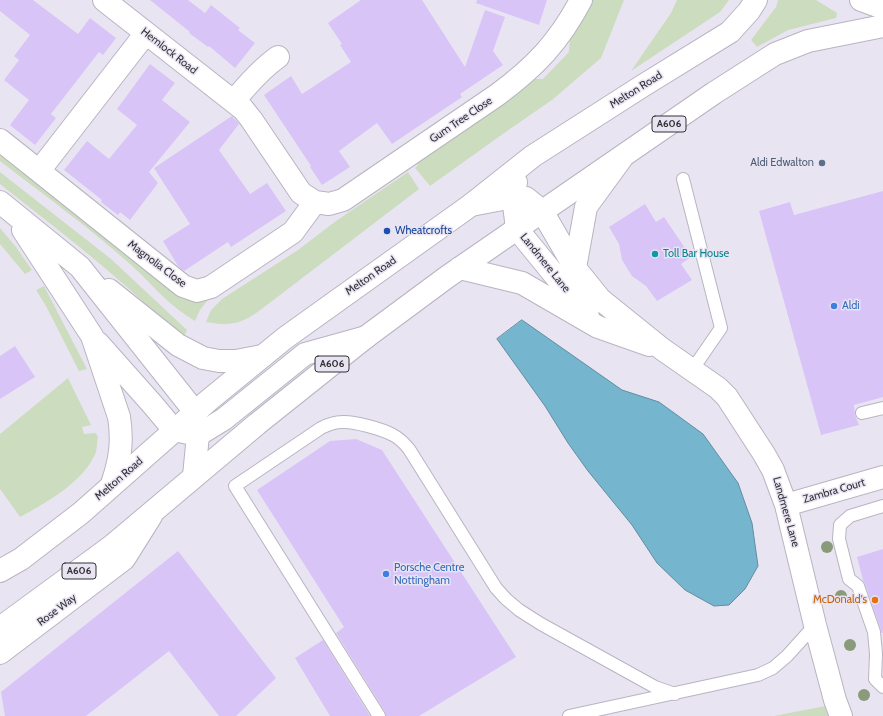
<!DOCTYPE html>
<html>
<head>
<meta charset="utf-8">
<style>
	body { margin:0 }
	canvas { display:block; background:#e9e4f2 }
</style>
</head>
<body>
<canvas width="883" height="716"></canvas>
<script>
const c = document.querySelector('canvas').getContext('2d');
c.lineJoin = 'round';
function fill(path, color) {
  c.fillStyle = color;
  c.fill(path, 'evenodd');
}
function strokePath(path, color, width, dash) {
  c.strokeStyle = color;
  c.lineWidth = width;
  c.lineCap = dash ? 'butt' : 'round';
  c.setLineDash(dash || []);
  c.stroke(path);
}
function label(font, color, halo, rows, align = 'center') {
  c.font = font + ' Cabin,sans-serif';
  c.lineWidth = 3;
  c.setLineDash([]);
  c.textBaseline = 'middle';
  c.strokeStyle = halo;
  c.fillStyle = color;
  for (const [text, x, y, turn = 0] of rows) {
    c.save();
    c.translate(x, y);
    c.rotate((+turn || 0) * Math.PI / 180);
    c.textAlign = isNaN(turn) ? turn : align;
    if (halo) c.strokeText(text, 0, 0);
    c.fillText(text, 0, 0);
    c.restore();
  }
}
fill(new Path2D(`
	M 590,0 L 624,0 L 601,58 L 552,100 L 507,131 L 430,186 L 415,168 L 418,165 L 414,160 L 528,79 L 543,79 L 569,52 L 570,35 Z
	M 677,0 L 729,0 L 720,12 L 631,71 L 671,13 Z
	M 778,0 L 816,0 L 837,13 L 836,18 L 788,30 L 757,47 L 751,40 L 776,7 Z
	M 0,152 L 210,297 L 200,310 L 195,321 C 170,307 152,284 131,265 C 90,228 44,195 0,161 Z
	M 0,172 L 111,259 L 187,330 L 184,337 C 163,322 146,304 127,287 C 86,251 43,218 0,184 Z
	M 408,172 L 419,189 L 259,311 C 240,325 228,326 206,322 L 211,310 L 222,299 L 298,250 L 336,221 Z
	M 0,228 L 16,247 L 32,270 L 25,274 L 0,244 Z
	M 44,286 L 87,369 L 79,371 L 46,306 L 36,290 Z
	M 68,378 L 91,425 L 82,427 L 84,434 L 95,433 L 98,436 C 97,441 97,447 96,452 C 85,481 46,503 20,517 L 0,489 L 0,434 Z
	M 825,706 L 828,716 L 774,716 Z`), '#cbddbe');
const water = new Path2D(`
	M 522,320 L 622,390 L 659,402 L 703,434 L 738,483 L 752,523 L 758,566 L 745,589 L 729,605 L 714,606 L 685,590 L 657,563 L 632,525 L 588,471 L 568,443 L 545,406 L 497,339 Z`);
fill(water, '#75b5cd');
strokePath(water, '#618da0', 1);
fill(new Path2D(`
	M 0,0 L 33,0 L 78,34 L 90,18 L 116,38 L 103,55 L 99,52 L 51,114 L 56,118 L 35,145 L 10,125 L 29,100 L 4,80 L 19,60 L 14,56 L 30,35 L 0,11 Z
	M 150,0 L 188,0 L 205,13 L 211,5 L 240,28 L 238,30 L 255,43 L 235,68 L 209,46 L 208,47 L 189,33 L 190,32 Z
	M 361,0 L 422,0 L 465,67 L 485,10 L 505,17 L 493,51 L 503,65 L 460,94 L 462,97 L 392,144 L 377,123 L 339,151 L 350,167 L 322,185 L 310,167 L 311,166 L 264,95 L 291,76 L 302,94 L 351,62 L 340,45 L 342,44 L 328,23 Z
	M 477,0 L 547,0 L 539,25 L 476,3 Z
	M 150,64 L 175,83 L 162,100 L 190,122 L 149,172 L 158,183 L 130,220 L 120,212 L 118,215 L 101,202 L 102,200 L 64,170 L 87,141 L 109,159 L 137,125 L 117,109 Z
	M 232,116 L 239,124 L 219,150 L 250,194 L 267,183 L 286,211 L 231,247 L 228,242 L 184,271 L 178,266 L 163,241 L 190,224 L 154,168 Z
	M 883,191 L 883,397 L 854,405 L 855,415 L 859,425 L 821,435 L 759,211 L 790,202 L 794,215 Z
	M 645,204 L 656,222 L 664,217 L 691,257 L 681,264 L 692,280 L 657,301 L 646,286 L 632,276 L 622,260 L 619,244 L 609,227 Z
	M 15,346 L 35,377 L 0,399 L 0,356 Z
	M 356,439 L 382,450 L 516,657 L 419,716 L 386,716 L 385,712 L 336,633 L 344,627 L 257,490 L 330,441 Z
	M 883,549 L 883,633 L 882,633 L 865,584 L 863,580 L 857,557 Z
	M 178,551 L 276,678 L 236,716 L 219,716 L 169,651 L 86,716 L 5,716 L 1,692 Z
	M 323,640 L 370,716 L 330,716 L 295,658 Z`), '#d9c4f8');
const service = new Path2D(`
	M 683,179 L 721,328 L 692,370
	M 862,413 L 883,408
	M 883,506 L 850,516 L 840,525 L 839,539 L 849,579 L 858,586 L 874,632 L 876,654 L 875,679 L 883,687
	M 379,716 L 235,486 L 321,428 C 327,425 334,422 342,422 C 353,421 382,429 393,435 C 399,438 404,443 409,449 L 496,588 L 506,599 L 519,610 L 541,624 L 655,687 L 675,694
	M 569,716 L 758,675 L 773,668 L 787,656 L 815,625`);
const minor = new Path2D(`
	M 104,0 L 243,109 L 251,119 L 301,193 L 315,202 L 329,204 L 343,200 L 497,95 C 535,67 559,42 581,0
	M 146,33 L 39,171 L 183,286 L 197,291 L 211,287 L 293,232 L 315,202
	M 234,101 C 247,85 261,69 278,57
	M 0,140 L 39,171
	M 516,182 L 513,197 L 517,229 L 588,316
	M 0,202 L 80,267 L 195,412 L 198,435 L 194,476
	M 471,205 L 513,197 L 526,198 L 542,211 L 575,268 L 600,299 L 662,349 L 718,388 L 727,397 L 764,454 L 773,470 L 786,505 L 815,625 L 835,700 L 841,716
	M 23,230 L 92,336 L 119,417 C 123,441 120,461 112,484
	M 460,268 L 522,283 L 598,327 L 649,345
	M 575,268 L 586,207 L 621,159
	M 109,290 L 178,345 L 203,358 L 219,361 L 236,361 L 262,356
	M 98,343 L 153,405 L 174,430 L 193,434
	M 198,435 L 224,419 L 305,354 L 366,337
	M 786,505 L 883,477
	M 0,653 L 124,559 L 151,516`);
const primary = new Path2D(`
	M 0,571 L 21,559 L 81,513 L 209,400 L 285,338 L 471,205 L 533,156 L 644,85 L 730,32 L 749,11 L 756,0
	M 0,628 L 112,546 L 257,424 L 366,337 L 447,277 L 714,93 L 775,54 L 808,41 L 883,26`);
const trunk = new Path2D(`
	M 861,0 L 883,8`);
strokePath(service, '#b9b4c1', 14);
strokePath(minor, '#b9b4c1', 24);
strokePath(primary, '#b9b4c1', 24);
strokePath(trunk, '#b9b4c1', 24);
strokePath(service, '#fff', 12);
strokePath(minor, '#fff', 22);
strokePath(primary, '#fff', 22);
strokePath(trunk, '#fff', 22);
c.fillStyle = '#8a9b7c';
for (const [x, y] of [
	[827,547],
	[841,596],
	[850,645],
	[864,695]
]) {
  c.beginPath();
  c.arc(x, y, 6, 0, 2 * Math.PI);
  c.fill();
}
for (const [x, y, r, color] of [
	[822,163,4,"#5c6f8a"],
	[387,231,4,"#1a4fb4"],
	[655,254,4,"#0f9aa8"],
	[834,306,4,"#3f7fe0"],
	[386,574,4,"#3f7fe0"],
	[875,600,4,"#e8710a"]
]) {
  const dot = new Path2D();
  dot.arc(x, y, r, 0, 2 * Math.PI);
  c.fillStyle = color;
  c.fill(dot);
  strokePath(dot, '#e9e4f2', 1.5);
}
for (const [x, y, w] of [
	[669,124,34],
	[332,364,34],
	[79,571,34]
]) {
  const box = new Path2D();
  box.roundRect(x - w / 2, y - 8, w, 16, 3);
  c.fillStyle = '#e9e4f2';
  c.fill(box);
  strokePath(box, '#333036', 1);
}
label('bold 10px', '#333036', null, [
	["A606",669,124],
	["A606",332,364],
	["A606",79,571]
]);
label('11px', '#333036', '#e9e4f2', [
	["Hemlock Road",169,51,38],
	["Melton Road",636,90,-32],
	["Gum Tree Close",461,120,-34],
	["Landmere Lane",545,263,51],
	["Magnolia Close",157,264,37],
	["Melton Road",371,276,-35],
	["Melton Road",119,479,-41],
	["Zambra Court",834,491,-16],
	["Landmere Lane",786,512,74],
	["Rose Way",57,610,-37]
]);
label('11px', '#4e5e75', '#e9e4f2', [
	["Aldi Edwalton",814,163]
], 'right');
label('11px', '#164399', '#e9e4f2', [
	["Wheatcrofts",395,231]
], 'left');
label('11px', '#0d838f', '#e9e4f2', [
	["Toll Bar House",663,254]
], 'left');
label('11px', '#366cbe', '#e9e4f2', [
	["Aldi",842,306],
	["Porsche Centre",394,568],
	["Nottingham",394,581]
], 'left');
label('11px', '#c56008', '#e9e4f2', [
	["McDonald's",867,600]
], 'right');
</script>
</body>
</html>
